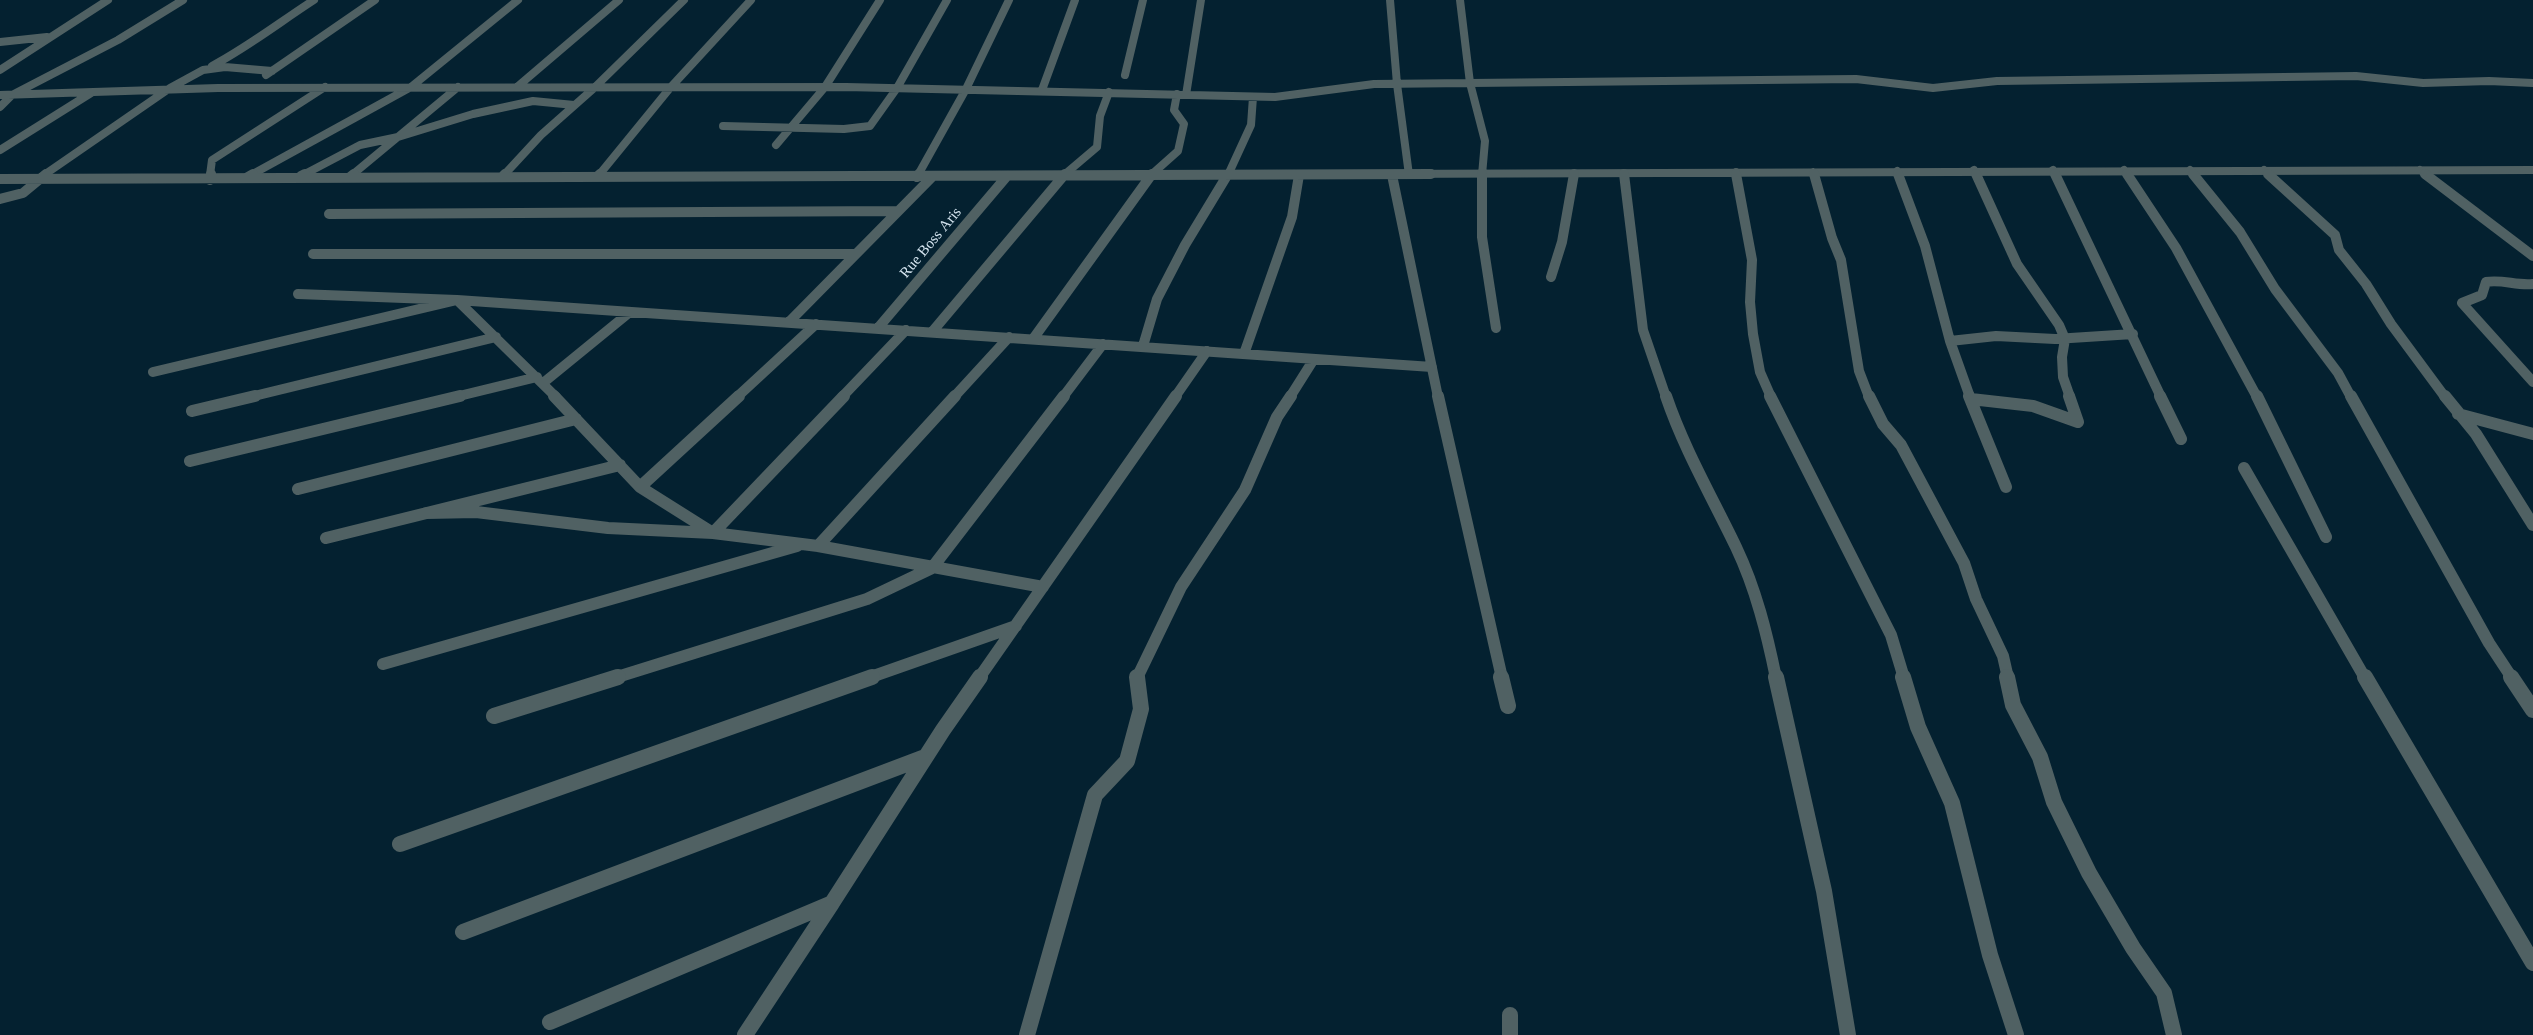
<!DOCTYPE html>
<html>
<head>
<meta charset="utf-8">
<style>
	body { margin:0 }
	canvas { display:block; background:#042130 }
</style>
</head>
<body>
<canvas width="2533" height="1035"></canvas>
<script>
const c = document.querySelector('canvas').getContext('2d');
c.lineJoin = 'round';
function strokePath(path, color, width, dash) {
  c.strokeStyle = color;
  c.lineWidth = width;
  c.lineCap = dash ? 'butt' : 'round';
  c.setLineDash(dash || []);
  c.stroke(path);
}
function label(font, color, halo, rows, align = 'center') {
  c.font = font + ' "Times New Roman",serif';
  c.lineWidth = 5;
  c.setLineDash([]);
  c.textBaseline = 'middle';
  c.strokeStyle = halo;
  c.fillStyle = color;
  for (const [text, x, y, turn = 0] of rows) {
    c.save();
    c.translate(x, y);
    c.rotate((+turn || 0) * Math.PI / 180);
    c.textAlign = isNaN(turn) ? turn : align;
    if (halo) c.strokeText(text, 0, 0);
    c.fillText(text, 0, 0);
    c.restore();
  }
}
strokePath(new Path2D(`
	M 1390,0 L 1397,84 L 1409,175
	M 1460,0 L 1470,83 L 1485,141 L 1482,175
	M 0,42 L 47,37
	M 212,66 C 248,47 280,22 314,0
	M 0,70 L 108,0
	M 266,75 L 375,0
	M 1125,75 L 1143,0
	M 517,87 L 619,0
	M 1042,90 L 1075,0
	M 0,95 L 218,88 L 846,87 L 1275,97 L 1374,84 L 1856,79 L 1933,88 L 1997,81 L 2356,76 L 2423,83 L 2489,81 L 2533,83
	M 1186,95 L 1201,0
	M 0,107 L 12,95 L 118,40 L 183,0
	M 723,126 L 844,129 L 870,126 L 897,88 L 947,0
	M 776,145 L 825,87 L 880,0
	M 0,150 L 91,93
	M 1974,170 L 1976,175
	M 2053,170 L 2055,175
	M 2124,170 L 2127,175
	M 2190,170 L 2194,175
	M 2264,170 L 2270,175
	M 2420,170 L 2427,175
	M 1897,171 L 1899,175
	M 1736,172 L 1736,175
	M 1813,172 L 1814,175
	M 44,175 L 170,88 L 203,70 L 225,67 L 272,71
	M 210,175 L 212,160 L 325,87
	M 251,175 L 411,87 L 518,0
	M 303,175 L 360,145 L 398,137 L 473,114 L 533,101 L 574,105
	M 352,175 L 458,87
	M 504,175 L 541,135 L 593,89 L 684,0
	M 599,175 L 670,88 L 751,0
	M 918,175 L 966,89 L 1009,0
	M 1064,175 L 1097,147 L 1100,116 L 1109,92
	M 1079,175 L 2533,170
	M 1151,175 L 1178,151 L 1184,124 L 1174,110 L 1177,94
	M 1228,175 L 1251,125 L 1253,97`), '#506163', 8);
strokePath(new Path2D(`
	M 1482,174 L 1482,237 L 1496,328
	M 1624,174 L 1643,330 L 1666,397
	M 1736,174 L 1752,260 L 1750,302 L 1753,334 L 1760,372 L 1771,397
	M 1814,174 L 1832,238 L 1841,260 L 1859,371 L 1869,397
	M 1898,174 L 1925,246 L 1950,341 L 1970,397
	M 1976,174 L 2017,264 L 2059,325 L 2065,339 L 2062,357 L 2063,377 L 2070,397
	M 2055,174 L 2161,397
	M 2127,174 L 2176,248 L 2257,397
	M 2193,174 L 2240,232 L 2275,289 L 2338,373 L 2351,397
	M 2268,174 L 2335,235 L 2339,250 L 2366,284 L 2391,324 L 2445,397
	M 2425,174 L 2533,256
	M 1392,175 L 1438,397
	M 301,176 L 305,174
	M 502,177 L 505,174
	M 597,177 L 600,174
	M 917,177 L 919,174
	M 246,178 L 253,174
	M 349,178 L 354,174
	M 0,179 L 1431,174
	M 210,180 L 211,174
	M 0,199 L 23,193 L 46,174
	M 329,214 L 898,211
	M 313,254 L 856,254
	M 1551,277 L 1562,242 L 1574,174
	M 2533,284 C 2517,286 2502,279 2486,282 L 2482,295 L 2462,303 L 2533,382
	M 298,294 L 457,300 L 1432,367
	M 789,322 L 932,177
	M 878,328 L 1007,176
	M 932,332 L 1065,174
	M 1033,339 L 1152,174
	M 1950,341 L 1996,336 L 2055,339 L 2133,334
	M 1143,346 L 1157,299 L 1185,245 L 1228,174
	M 1244,354 L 1292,217 L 1299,175
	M 153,372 L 457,300 L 556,397
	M 543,383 L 630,312
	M 250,397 L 496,337
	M 455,397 L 537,377
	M 737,397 L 816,324
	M 842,397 L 906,330
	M 954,397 L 1009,337
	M 1063,397 L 1103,344
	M 1175,397 L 1207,351
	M 1290,397 L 1314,359`), '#506163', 10);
strokePath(new Path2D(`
	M 554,396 L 640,487 L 713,533 L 818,546 L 1043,587
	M 1438,396 L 1502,678
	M 1666,396 C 1684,449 1712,497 1736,547 C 1756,589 1767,634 1776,678
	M 1770,396 L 1891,635 L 1904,678
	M 1869,396 L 1883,424 L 1901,445 L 1964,563 L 1976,599 L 2003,656 L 2008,678
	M 1969,396 L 2006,487
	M 2160,396 L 2181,439
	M 2257,396 L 2326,537
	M 2351,396 L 2489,643 L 2512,678
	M 2445,396 L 2476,434 L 2533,525
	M 1971,399 L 2033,406 L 2078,422 L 2069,396
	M 192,411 L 255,396
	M 2458,414 L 2533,434
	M 190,461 L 460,396
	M 2244,468 L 2365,678
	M 640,487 L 739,396
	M 298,489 L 576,419
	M 426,513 L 476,512 L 608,528 L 713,533 L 844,396
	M 326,538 L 620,465
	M 818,546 L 955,396
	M 383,664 L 797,546
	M 614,678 L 867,599 L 932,568 L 1064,396
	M 868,678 L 1016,626
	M 979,678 L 1176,396
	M 1137,678 L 1181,587 L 1245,490 L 1277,417 L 1291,396`), '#506163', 12);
strokePath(new Path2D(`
	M 1501,677 L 1508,706
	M 1776,677 L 1824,891 L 1848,1035
	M 1903,677 L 1918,727 L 1952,803 L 1990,955 L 2016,1035
	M 2007,677 L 2013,705 L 2040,757 L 2054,802 L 2089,873 L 2133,948 L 2164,993 L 2174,1035
	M 2365,677 L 2533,963
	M 2511,677 L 2533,710
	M 494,716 L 618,677
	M 400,844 L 872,677
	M 463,932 L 925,757
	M 1510,1015 L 1510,1035
	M 550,1022 L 832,903 L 943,730 L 980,677
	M 745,1035 L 832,903
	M 1027,1035 L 1095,795 L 1127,761 L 1141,709 L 1137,677`), '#506163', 16);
label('15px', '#d4e4ef', '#042130', [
	["Rue Boss Aris",931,243,-50]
]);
</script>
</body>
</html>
